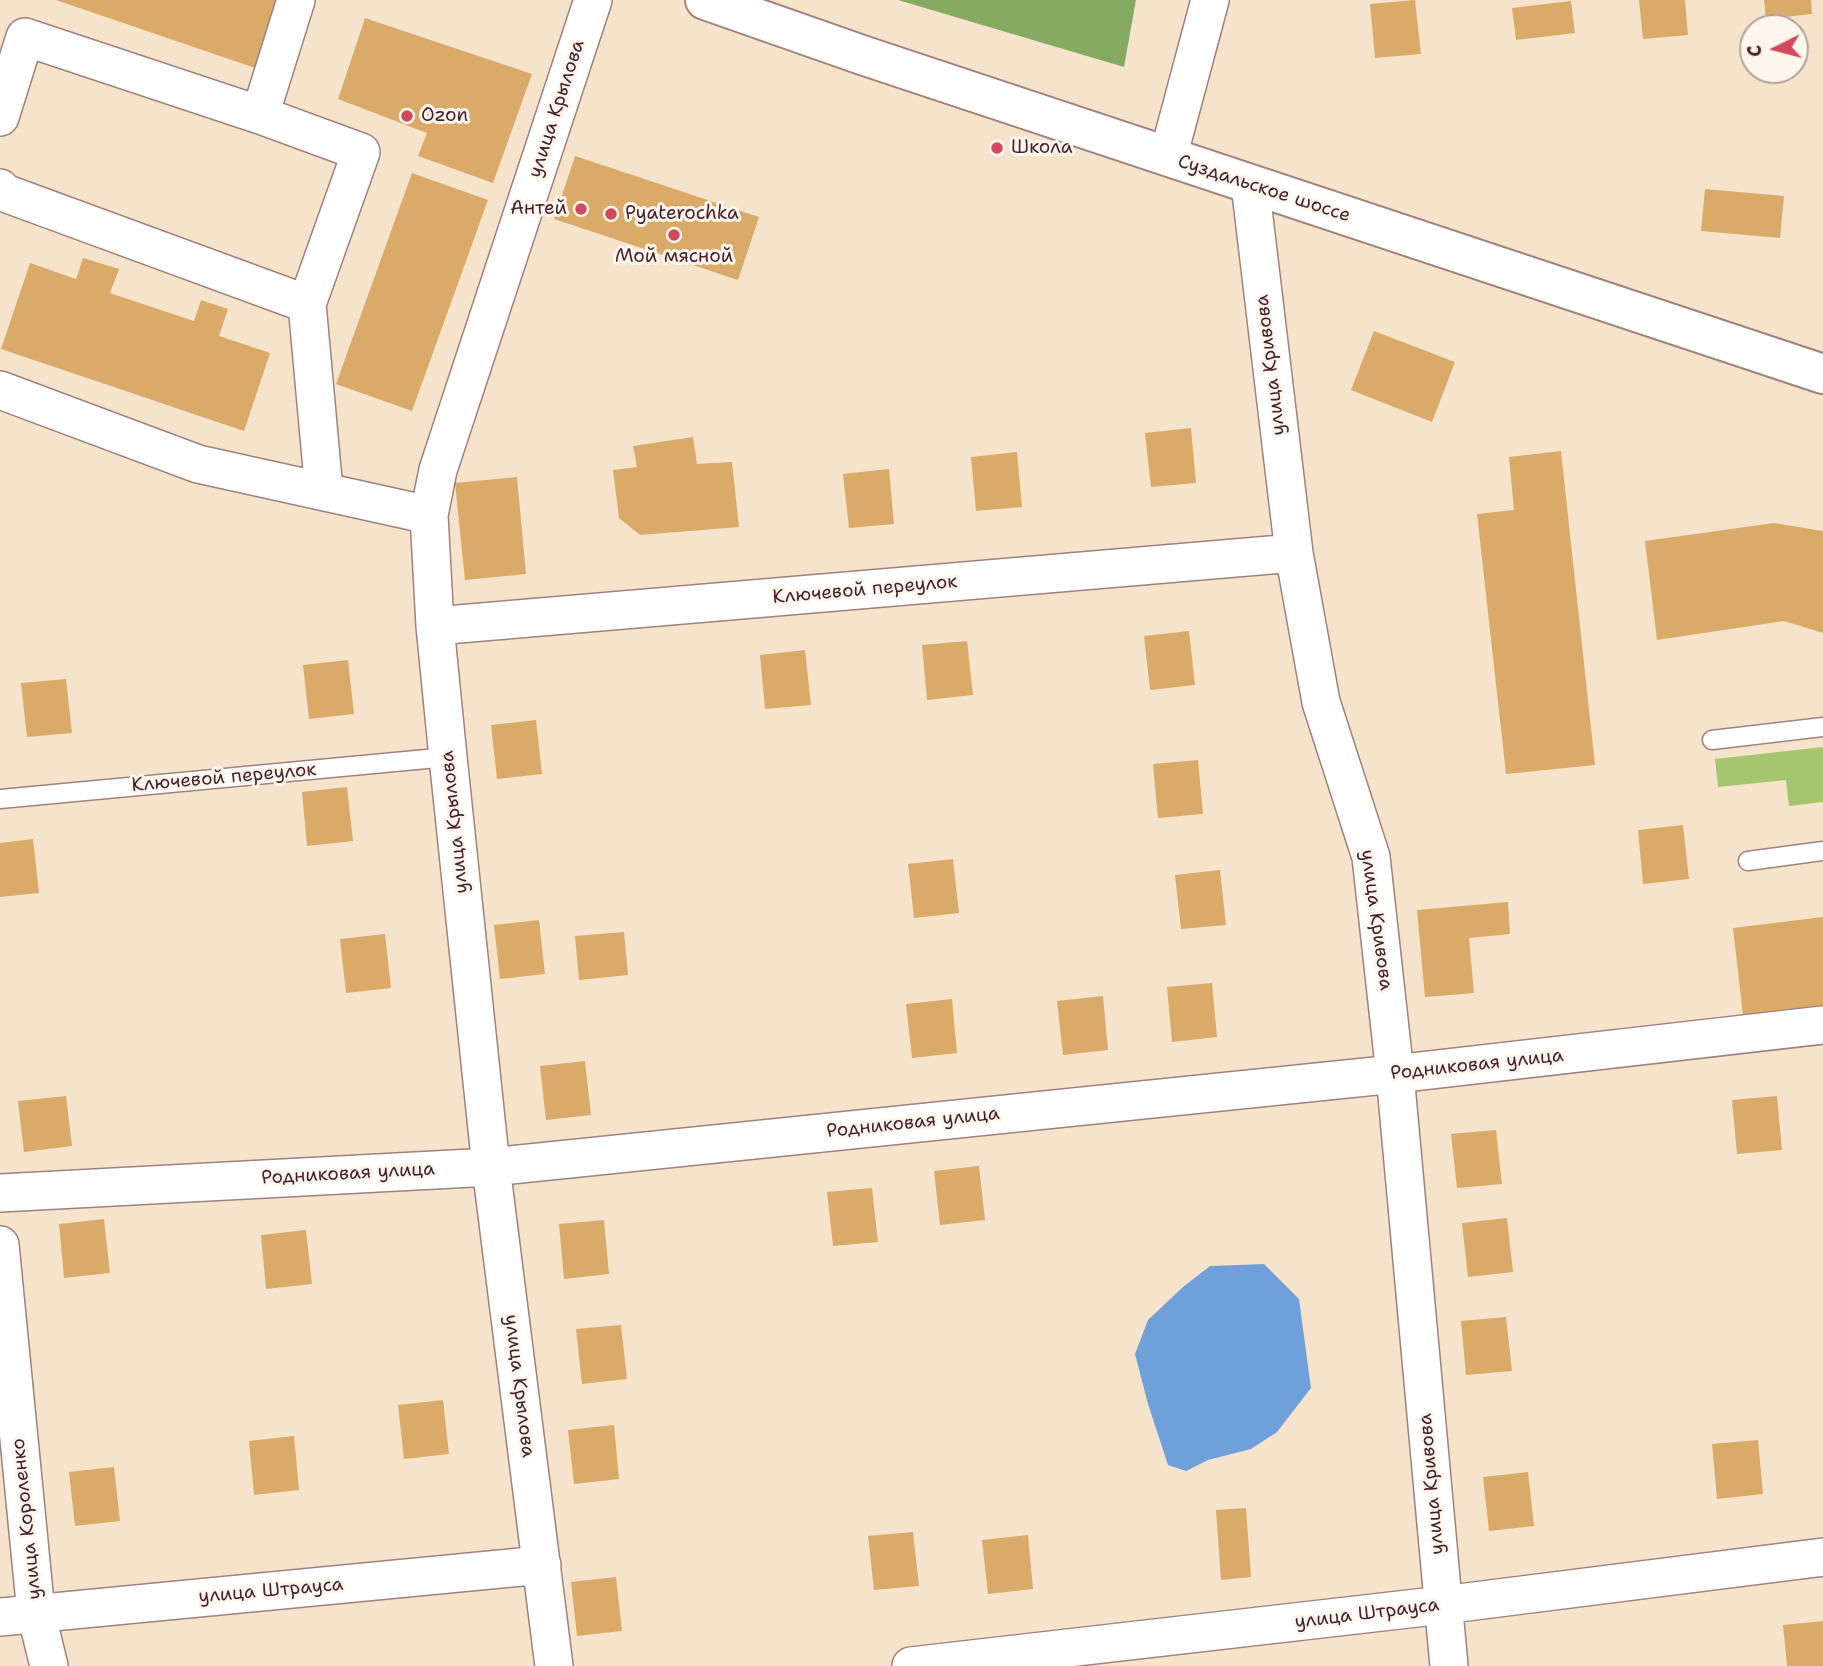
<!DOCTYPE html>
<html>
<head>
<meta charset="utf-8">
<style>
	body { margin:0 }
	#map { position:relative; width:1823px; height:1666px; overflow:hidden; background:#f6e3cc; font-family:"Shantell Sans",sans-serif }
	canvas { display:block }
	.north { position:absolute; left:1739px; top:14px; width:70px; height:70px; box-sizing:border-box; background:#fbf7ec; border:2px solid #b4a19f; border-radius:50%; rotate:264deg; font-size:19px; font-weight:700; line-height:28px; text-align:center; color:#4a1f2b }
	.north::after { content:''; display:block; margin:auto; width:24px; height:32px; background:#d1495b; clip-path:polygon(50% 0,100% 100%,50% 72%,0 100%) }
</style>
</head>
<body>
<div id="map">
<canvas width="1823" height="1666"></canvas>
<div class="north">С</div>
</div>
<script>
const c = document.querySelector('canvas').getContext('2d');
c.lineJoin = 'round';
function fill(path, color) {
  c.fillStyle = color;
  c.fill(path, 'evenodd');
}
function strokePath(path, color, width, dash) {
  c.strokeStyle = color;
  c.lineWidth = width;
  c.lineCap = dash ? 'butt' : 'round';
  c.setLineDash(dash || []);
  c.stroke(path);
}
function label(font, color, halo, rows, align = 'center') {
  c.font = font + ' "Shantell Sans",sans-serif';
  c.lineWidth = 6;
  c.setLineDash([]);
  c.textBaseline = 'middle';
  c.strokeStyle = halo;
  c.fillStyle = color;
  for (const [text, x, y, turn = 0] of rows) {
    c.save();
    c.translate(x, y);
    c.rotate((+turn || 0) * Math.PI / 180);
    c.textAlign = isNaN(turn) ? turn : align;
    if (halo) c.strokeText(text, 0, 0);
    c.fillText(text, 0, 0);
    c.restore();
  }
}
fill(new Path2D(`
	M 1823,747 L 1823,802 L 1789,806 L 1786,780 L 1718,787 L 1715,759 Z`), '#a5c66e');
fill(new Path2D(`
	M 898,0 L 1136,0 L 1124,67 Z`), '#84ab61');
fill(new Path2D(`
	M 1264,1264 L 1299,1299 L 1311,1388 L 1277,1432 L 1251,1449 L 1208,1460 L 1186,1471 L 1168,1465 L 1148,1404 L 1135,1354 L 1148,1320 L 1183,1287 L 1210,1266 Z`), '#70a0da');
fill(new Path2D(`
	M 56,0 L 278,0 L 255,68 Z
	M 1415,0 L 1421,54 L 1375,58 L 1370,4 Z
	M 1639,0 L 1685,0 L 1688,35 L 1643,39 Z
	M 1764,0 L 1811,0 L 1812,14 L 1766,19 Z
	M 1571,1 L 1575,33 L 1516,40 L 1512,8 Z
	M 365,18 L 532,74 L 493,183 L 418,156 L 427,133 L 338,99 Z
	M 575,156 L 759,217 L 738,280 L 554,219 Z
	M 412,173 L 488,200 L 412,411 L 336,384 Z
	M 1705,189 L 1784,196 L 1780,238 L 1701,231 Z
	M 83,258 L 119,269 L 110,293 L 194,321 L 201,300 L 228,309 L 219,336 L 270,353 L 244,431 L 1,349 L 30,263 L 76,279 Z
	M 1374,331 L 1455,362 L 1432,422 L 1351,390 Z
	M 1191,428 L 1196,483 L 1151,487 L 1145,433 Z
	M 693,437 L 697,464 L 732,462 L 739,527 L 640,535 L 619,518 L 613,470 L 637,467 L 633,446 Z
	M 1561,451 L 1595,765 L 1506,774 L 1477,514 L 1514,510 L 1509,457 Z
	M 1017,452 L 1022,507 L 976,511 L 971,457 Z
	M 889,469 L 894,524 L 849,528 L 843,474 Z
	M 517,477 L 526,574 L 465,580 L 455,483 Z
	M 1774,523 L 1823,531 L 1823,633 L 1784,621 L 1657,640 L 1645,541 Z
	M 1189,631 L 1195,685 L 1150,690 L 1144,636 Z
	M 967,641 L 973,695 L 927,700 L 922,645 Z
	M 805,650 L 811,705 L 765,709 L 760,655 Z
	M 348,660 L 354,714 L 309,719 L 303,665 Z
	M 66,679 L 72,733 L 27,737 L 21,683 Z
	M 536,720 L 542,774 L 497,779 L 491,725 Z
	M 1198,760 L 1203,814 L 1158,818 L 1153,764 Z
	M 347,787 L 353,841 L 307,846 L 302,792 Z
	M 1683,825 L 1689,879 L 1643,884 L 1638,830 Z
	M 33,839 L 39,893 L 0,897 L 0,843 Z
	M 953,859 L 959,913 L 914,918 L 908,864 Z
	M 1220,870 L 1226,925 L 1181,929 L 1175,875 Z
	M 1508,902 L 1510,934 L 1469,938 L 1474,993 L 1425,997 L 1417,910 Z
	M 1823,917 L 1823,1014 L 1744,1024 L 1733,928 Z
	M 539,920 L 545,974 L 500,979 L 494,925 Z
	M 624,932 L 628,975 L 579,980 L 575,936 Z
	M 385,934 L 391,988 L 346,993 L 340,939 Z
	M 1212,983 L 1217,1037 L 1172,1042 L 1167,987 Z
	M 1103,996 L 1108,1050 L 1063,1055 L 1057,1001 Z
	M 952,999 L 957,1053 L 912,1058 L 906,1004 Z
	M 585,1061 L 591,1115 L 546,1120 L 540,1066 Z
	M 66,1096 L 72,1146 L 24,1152 L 18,1101 Z
	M 1777,1096 L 1782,1150 L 1737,1154 L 1732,1100 Z
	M 1496,1130 L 1502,1184 L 1457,1188 L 1451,1134 Z
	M 979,1166 L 985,1220 L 940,1225 L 934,1171 Z
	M 872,1188 L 878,1242 L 833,1246 L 827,1192 Z
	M 1507,1218 L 1513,1272 L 1468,1277 L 1462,1223 Z
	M 104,1219 L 110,1273 L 64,1278 L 59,1224 Z
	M 604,1220 L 609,1274 L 564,1279 L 559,1224 Z
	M 306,1230 L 312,1284 L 266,1289 L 261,1235 Z
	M 1506,1317 L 1512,1371 L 1466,1375 L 1461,1321 Z
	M 621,1325 L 627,1379 L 582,1384 L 576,1329 Z
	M 443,1400 L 449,1454 L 404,1459 L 398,1405 Z
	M 614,1425 L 619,1479 L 574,1484 L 568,1430 Z
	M 294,1436 L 299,1490 L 254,1495 L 249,1441 Z
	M 1758,1440 L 1763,1494 L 1717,1499 L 1712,1444 Z
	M 114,1467 L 120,1521 L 75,1526 L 69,1472 Z
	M 1528,1472 L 1534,1526 L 1489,1531 L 1483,1477 Z
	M 1246,1508 L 1251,1577 L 1221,1580 L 1216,1510 Z
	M 913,1532 L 919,1586 L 874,1590 L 868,1536 Z
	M 1028,1535 L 1033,1589 L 988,1594 L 982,1540 Z
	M 616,1577 L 622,1631 L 577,1636 L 571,1582 Z
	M 1823,1621 L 1823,1666 L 1787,1666 L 1783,1625 Z`), '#daaa69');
const service = new Path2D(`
	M 1712,740 L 1823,727
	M 0,799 L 448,757
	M 1748,861 L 1823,851`);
const minor = new Path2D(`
	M 0,117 L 25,37 L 260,115 L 296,0
	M 1168,157 L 1210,0
	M 1250,184 L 1294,553 L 1321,702 L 1371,857 L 1395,1074 L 1449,1666
	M 0,188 L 2,192 L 307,304 L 361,152 L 260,115
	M 307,304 L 324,491
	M 0,390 L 198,464 L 429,515
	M 435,626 L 1294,553
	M 0,1193 L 491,1167 L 1395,1074 L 1823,1025
	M 0,1245 L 36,1613 L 49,1666
	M 0,1617 L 542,1565
	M 554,1666 L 491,1167 L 448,757 L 435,626 L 429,515 L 438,470 L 593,0
	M 911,1666 L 1443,1605 L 1823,1557`);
const secondary = new Path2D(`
	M 705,0 L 865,56 L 1823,374`);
strokePath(service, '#a0817c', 21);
strokePath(minor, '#a0817c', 40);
strokePath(secondary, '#a0817c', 42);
strokePath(service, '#fff', 18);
strokePath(minor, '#fff', 37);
strokePath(secondary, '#fff', 38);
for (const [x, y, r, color] of [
	[407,116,7,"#d1495b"],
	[997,148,7,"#d1495b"],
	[581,209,7,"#d1495b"],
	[611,214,7,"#d1495b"],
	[674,235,7,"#d1495b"]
]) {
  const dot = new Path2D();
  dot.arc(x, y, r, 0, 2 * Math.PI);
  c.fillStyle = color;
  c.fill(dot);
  strokePath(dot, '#fbf7ec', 2.5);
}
label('19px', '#4a1f2b', '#fbf7ec', [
	["улица Крылова",557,109,-72],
	["Суздальское шоссе",1264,189,18],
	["улица Кривова",1271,365,-97],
	["Ключевой переулок",865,590,-5],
	["Ключевой переулок",224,778,-5],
	["улица Крылова",455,822,-96],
	["улица Кривова",1376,920,82],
	["Родниковая улица",1477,1065,-6],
	["Родниковая улица",913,1123,-6],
	["Родниковая улица",348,1174,-3],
	["улица Крылова",519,1386,83],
	["улица Кривова",1432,1484,-95],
	["улица Короленко",27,1519,-96],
	["улица Штрауса",271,1591,-5],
	["улица Штрауса",1367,1614,-7]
]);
label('19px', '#4a1f2b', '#fbf7ec', [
	["Ozon",421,116],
	["Школа",1011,148],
	["Антей",567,209,"right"],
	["Pyaterochka",625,214],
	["Мой мясной",674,257,"center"]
], 'left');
</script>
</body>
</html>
